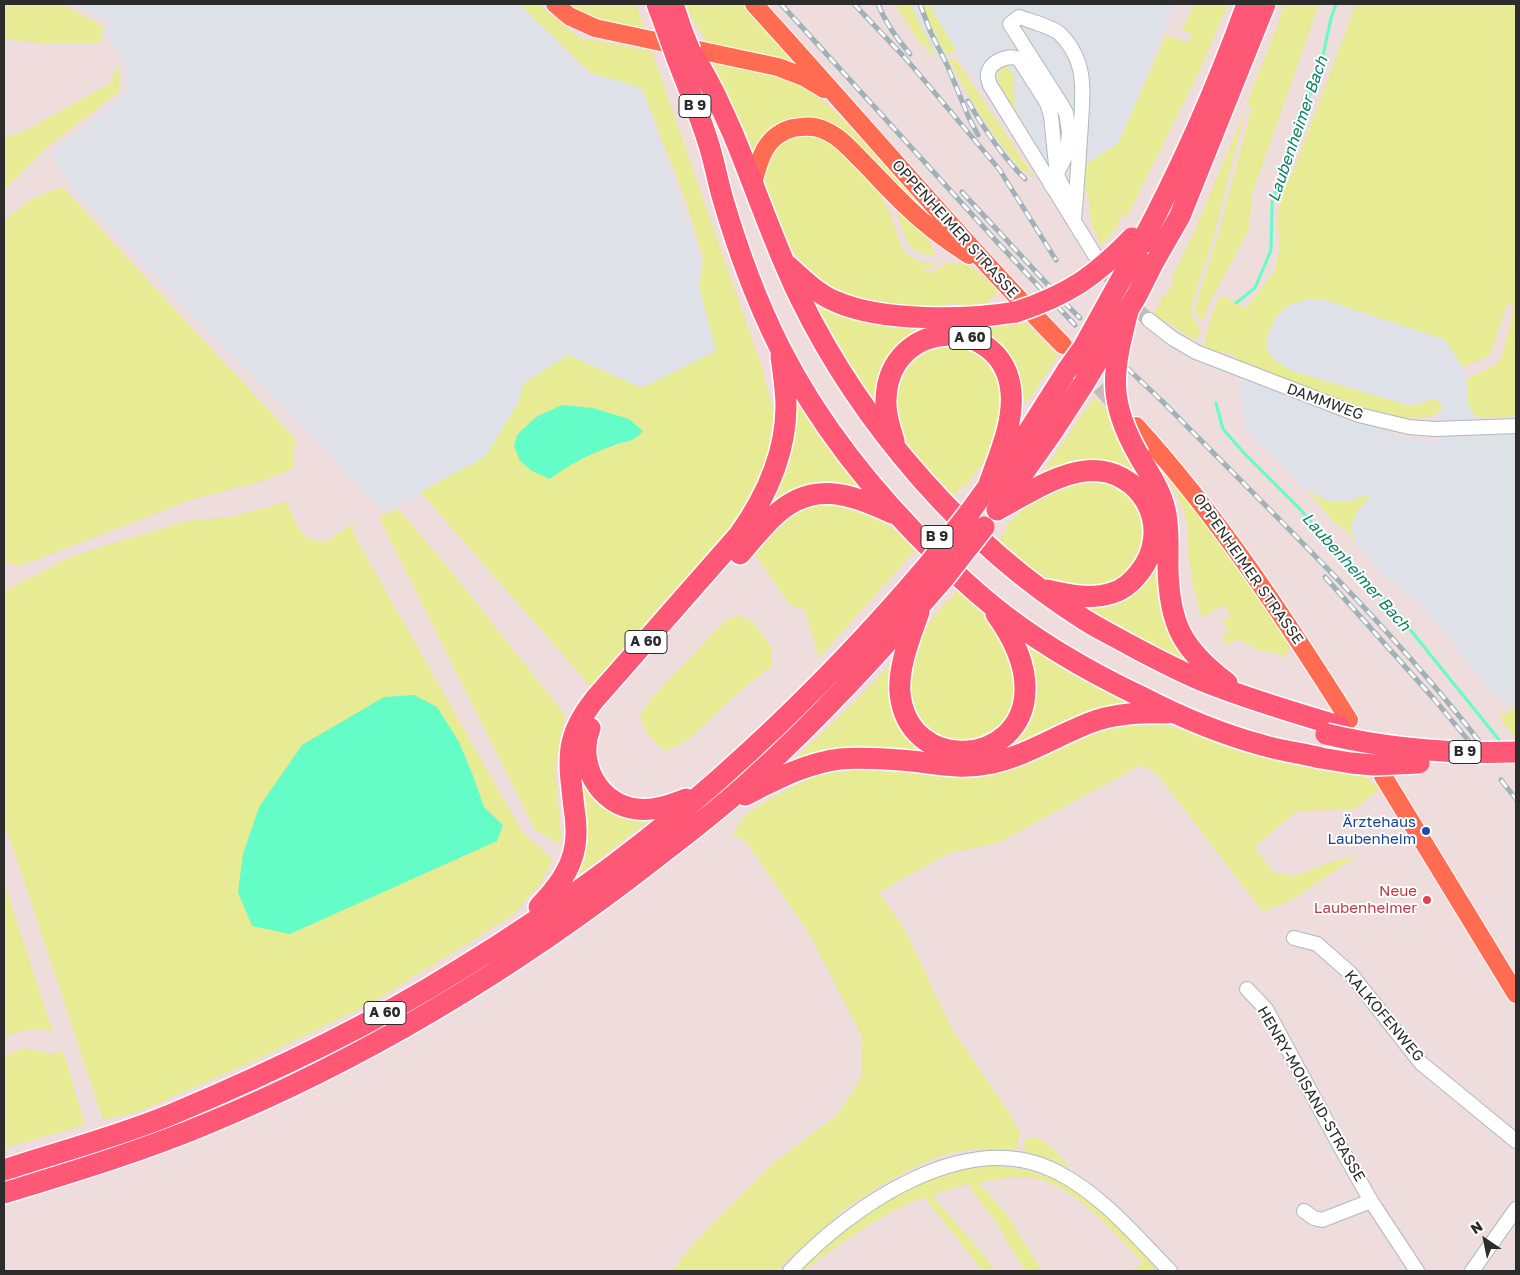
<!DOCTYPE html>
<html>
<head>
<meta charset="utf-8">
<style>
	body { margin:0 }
	#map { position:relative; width:1520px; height:1275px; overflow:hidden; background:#efdcdd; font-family:"Golos Text",sans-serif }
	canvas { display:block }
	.frame { position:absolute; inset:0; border:5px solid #2c2c2c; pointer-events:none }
	.north { position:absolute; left:1460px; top:1215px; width:50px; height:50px; -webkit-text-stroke:4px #fff; paint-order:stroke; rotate:326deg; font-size:14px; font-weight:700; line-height:20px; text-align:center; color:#2c2c2c }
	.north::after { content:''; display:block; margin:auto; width:18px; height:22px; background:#2c2c2c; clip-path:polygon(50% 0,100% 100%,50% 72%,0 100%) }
</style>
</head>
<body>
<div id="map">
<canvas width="1520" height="1275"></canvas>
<div class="frame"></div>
<div class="north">N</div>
</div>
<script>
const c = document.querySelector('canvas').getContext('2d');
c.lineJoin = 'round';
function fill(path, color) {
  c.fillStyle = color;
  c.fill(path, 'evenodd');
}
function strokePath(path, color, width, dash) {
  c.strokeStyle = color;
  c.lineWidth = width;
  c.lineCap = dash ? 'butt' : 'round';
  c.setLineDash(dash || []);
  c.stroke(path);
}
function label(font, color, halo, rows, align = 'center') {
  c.font = font + ' "Golos Text",sans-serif';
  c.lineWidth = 4;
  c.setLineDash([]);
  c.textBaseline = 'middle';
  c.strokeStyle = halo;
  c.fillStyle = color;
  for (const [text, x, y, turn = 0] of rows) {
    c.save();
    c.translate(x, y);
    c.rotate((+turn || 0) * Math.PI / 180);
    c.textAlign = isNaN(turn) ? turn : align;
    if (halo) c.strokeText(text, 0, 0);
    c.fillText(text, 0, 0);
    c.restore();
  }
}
fill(new Path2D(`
	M 74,4 L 519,4 L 587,72 L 642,87 L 738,368 L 384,511 L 74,193 L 51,153 L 127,93 L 125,63 L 106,32 L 109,23 Z
	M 895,4 L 1175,4 L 1118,144 L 1086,164 L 1038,175 L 956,50 L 939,59 L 936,58 L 916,38 Z
	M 1321,299 L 1444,339 L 1463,367 L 1468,378 L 1468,404 L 1475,416 L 1484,421 L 1485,435 L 1516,434 L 1516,708 L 1494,694 L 1419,603 L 1387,578 L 1343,527 L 1337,525 L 1321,505 L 1254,439 L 1244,426 L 1239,384 L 1244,380 L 1289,393 L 1341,419 L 1384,428 L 1389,431 L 1393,436 L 1434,443 L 1441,436 L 1439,411 L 1442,406 L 1431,400 L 1411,406 L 1292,371 L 1276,362 L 1268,352 L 1266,340 L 1272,325 L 1279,313 L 1289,305 L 1304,300 Z`), '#dee1e7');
fill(new Path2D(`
	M 4,4 L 62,4 L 104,27 L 99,44 L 41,43 L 4,39 Z
	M 519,4 L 541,4 L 547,12 L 580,38 L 652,51 L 763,371 L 774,414 L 767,457 L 749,502 L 719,545 L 593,689 L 420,492 L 485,457 L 518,403 L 524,383 L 568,355 L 642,388 L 716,351 L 699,286 L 703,258 L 685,199 L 642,88 L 591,73 ZM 562,405 L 593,408 L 629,419 L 636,439 C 606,447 574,459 550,479 Z
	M 570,4 L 636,4 L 644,28 C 620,24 589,20 570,4 Z
	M 685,4 L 747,4 L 803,65 L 799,69 L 708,44 L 695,23 Z
	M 895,4 L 911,4 C 917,23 930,39 936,58 L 916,38 Z
	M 923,4 L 929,4 L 956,50 L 946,55 L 931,27 Z
	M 1194,4 L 1228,4 L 1200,70 L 1127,217 L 1123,214 L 1118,222 L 1119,224 L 1102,246 L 1091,224 L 1088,193 L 1085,193 L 1086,164 L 1118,144 L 1166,35 L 1188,43 L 1192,34 L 1182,30 Z
	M 1284,4 L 1319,4 L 1252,195 L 1249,229 L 1240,247 L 1209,304 L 1204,318 L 1202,320 C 1197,316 1194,313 1195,306 L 1220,229 L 1251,110 L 1250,105 L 1247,103 L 1278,24 Z
	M 1356,4 L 1516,4 L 1516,257 L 1514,265 L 1516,267 L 1516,416 L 1485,418 L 1475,416 L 1468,404 L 1468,378 L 1495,365 L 1501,359 L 1514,307 L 1508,302 L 1492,350 L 1489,356 L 1463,367 L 1444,339 L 1322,299 C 1295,300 1279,305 1269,332 C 1267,338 1265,345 1268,351 C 1271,360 1284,366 1292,371 L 1411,406 L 1435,399 L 1441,403 L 1442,407 C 1439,411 1436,415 1430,416 C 1388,428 1283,380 1240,364 L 1233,354 L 1224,352 L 1220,354 L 1204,346 C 1208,327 1211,311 1221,295 L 1246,308 L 1274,272 L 1280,249 L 1277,216 L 1286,181 L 1291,177 Z
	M 952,57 L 955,58 L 1035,178 L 1032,178 L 1028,171 L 1023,172 L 993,134 L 966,91 L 949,60 Z
	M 712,62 C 739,67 768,71 793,82 C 826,97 850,127 873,153 C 896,177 918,202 940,227 L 817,119 C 783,114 768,127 750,153 L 747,153 Z
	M 119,64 L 119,92 L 50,145 L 4,190 L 4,139 L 28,129 L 109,84 Z
	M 1002,68 L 1008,68 L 1013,73 L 1015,110 L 1000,88 L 997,75 Z
	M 1246,108 L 1214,235 L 1191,306 L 1192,315 L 1201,331 L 1196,341 L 1154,314 L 1163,296 L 1165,296 L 1174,281 L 1171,279 L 1196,228 Z
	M 811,134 L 825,138 L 835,146 L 881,195 L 889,211 L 903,251 L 915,259 L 926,263 L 935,263 L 934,267 L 922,270 L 927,273 L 940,269 L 942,264 C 950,264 958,262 966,265 C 978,269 989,283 998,291 L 994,297 L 990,298 L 988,306 L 965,306 L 949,303 L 954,310 L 906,309 L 845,299 L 806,270 L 785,238 L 767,194 L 764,179 L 766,167 L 770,154 L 780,144 L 794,136 Z
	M 63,187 L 199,336 L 295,438 L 293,469 L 256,483 L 193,499 L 20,566 L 8,563 L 4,564 L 4,221 L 32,198 Z
	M 902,211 L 933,237 L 929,240 L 935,255 C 908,256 904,236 898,214 Z
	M 804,291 L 819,302 L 1022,319 L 1057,355 L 1057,357 L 1028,401 L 1025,401 L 1018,411 L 1000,352 L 919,336 L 879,415 Z
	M 962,341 L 998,369 L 1006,409 L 990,452 L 967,485 L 960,487 L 952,500 L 902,444 L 891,394 L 919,348 Z
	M 793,384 L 822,430 L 871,496 L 870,497 C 848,487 819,483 796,493 C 769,506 738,547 718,570 C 678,616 638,661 598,707 C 589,718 581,731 580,745 C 578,788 614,823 657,813 L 658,814 L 563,887 C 570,876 576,865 579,852 C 590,798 555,758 594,707 C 625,672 656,637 687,602 C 724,560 761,521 780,468 C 790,441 790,413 790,385 Z
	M 1094,397 L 1108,410 L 1118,434 L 1153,493 L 1164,568 L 1203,672 L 1069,602 L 1084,602 L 1156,555 L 1129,477 L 1033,486 Z
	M 1157,460 L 1187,498 L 1187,501 L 1194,506 L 1224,546 L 1288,639 C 1290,647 1289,653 1284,658 L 1279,653 L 1263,652 L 1241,641 L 1237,640 L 1225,644 L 1221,638 L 1229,632 L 1223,621 L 1230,617 L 1225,605 L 1202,617 C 1194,593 1188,567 1188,542 C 1187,538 1189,534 1188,530 C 1185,505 1169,481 1157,460 Z
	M 1104,478 L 1139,501 L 1147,546 L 1114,587 L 1055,585 L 1037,575 L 995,544 L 1007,529 L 1006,526 L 1030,502 L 1053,486 Z
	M 1309,491 C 1325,504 1349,505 1367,494 L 1369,498 C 1356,512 1346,523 1356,543 L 1343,527 L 1337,525 L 1308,492 Z
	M 287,502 L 297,526 L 307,538 L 325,542 L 353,524 L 355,537 L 523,833 L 553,859 L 541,883 L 513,915 L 373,1002 L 253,1061 L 140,1111 L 103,1120 L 4,821 L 4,591 L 73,556 L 186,521 L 230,517 ZM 437,707 L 459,742 L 472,773 L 484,807 Z
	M 799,503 L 863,505 L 917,548 L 819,658 L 805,610 L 789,604 L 751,549 Z
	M 398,509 L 451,571 L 565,715 L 555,767 L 562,845 L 535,830 L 379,517 Z
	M 959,588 L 995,626 L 1014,657 L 1018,702 L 1003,729 L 973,746 L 933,739 L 907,705 L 906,673 L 923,631 L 946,601 L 948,602 Z
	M 738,615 L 753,622 L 771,646 L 772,666 L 733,697 L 688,740 L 666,751 C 651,739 645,734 640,715 L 654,695 L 724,622 Z
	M 1015,634 L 1141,706 L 1016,750 L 991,753 L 1024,721 Z
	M 898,656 L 895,673 L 937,753 L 789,765 L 867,689 Z
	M 1516,708 L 1516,739 L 1499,716 Z
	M 1155,722 L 1272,756 L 1362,774 L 1380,789 L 1354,809 L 1297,811 L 1254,847 L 1273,872 L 1295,876 L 1333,861 L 1357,856 L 1290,901 L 1263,912 L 1157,774 L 1141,765 L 998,843 L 949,853 L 879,892 L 905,930 L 952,1029 L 1008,1111 L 1020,1133 L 1017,1150 L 974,1149 L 951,1153 L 929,1160 L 905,1172 L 873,1190 L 842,1211 L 776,1271 L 672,1271 L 694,1243 L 772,1164 L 837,1115 L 861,1078 L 862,1037 L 811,937 L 747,843 L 733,834 L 746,814 L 773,797 L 816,775 L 866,768 L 918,773 L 970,774 L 1111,727 Z
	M 4,881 L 53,1033 C 37,1026 20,1031 4,1037 Z
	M 25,1048 L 53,1054 L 63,1051 L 85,1125 L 4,1148 L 4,1056 Z
	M 1034,1137 C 1049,1141 1060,1157 1071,1168 L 1041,1156 L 1025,1152 L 1024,1143 L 1028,1138 Z
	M 995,1165 C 1014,1168 1034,1171 1052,1178 C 1088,1193 1132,1241 1158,1271 L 1130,1271 L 1143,1263 C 1116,1235 1075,1186 1035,1178 C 1020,1175 993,1179 978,1183 L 1006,1213 L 1042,1271 L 1025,1271 L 993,1218 L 967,1184 L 932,1195 L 987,1259 L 994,1271 L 983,1271 L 924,1197 C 879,1215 842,1242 804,1271 L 801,1271 C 811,1260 822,1248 833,1238 C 871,1206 916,1179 965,1167 C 974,1165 985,1166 995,1165 Z`), '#e7eb93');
fill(new Path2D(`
	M 562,405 L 593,408 L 629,419 L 643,431 C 632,444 626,440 612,446 C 590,454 568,465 550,479 L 532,471 L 520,461 L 514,446 L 517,435 L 536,417 Z
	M 414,695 L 437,707 L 459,742 L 472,773 L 484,807 L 503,825 L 497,841 L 290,934 L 252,926 L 238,892 L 243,854 L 259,807 L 302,745 L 384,697 Z`), '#64fcc7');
strokePath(new Path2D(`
	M 1236,303 L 1255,288 L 1271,250 L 1272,203 L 1288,152 L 1321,65 L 1331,18 L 1336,4
	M 1216,403 L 1223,429 L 1245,454 L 1298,507 L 1339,552 L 1391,606 L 1500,741`), '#64fcc7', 3);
strokePath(new Path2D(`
	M 1098,259 C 1112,282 1128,303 1149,320`), '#c8b9ba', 14, [14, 7]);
strokePath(new Path2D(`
	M 1082,366 L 1122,410`), '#c8b9ba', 18, [18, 9]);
const minor = new Path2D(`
	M 1051,185 L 1067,153 L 1069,132 L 1066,113 L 1061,104 L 1010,24 L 1019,17 C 1030,21 1050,26 1059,33 C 1069,42 1077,56 1080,69 C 1084,86 1082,105 1081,123 C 1079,155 1077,187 1074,219
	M 1072,214 L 1066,194 L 1057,175 L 1051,116 L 1047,103 L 1019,59 C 1009,54 991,61 988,73 C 987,77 989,82 990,85 L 1096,257
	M 1149,320 L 1172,338 L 1196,352 L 1359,415 L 1409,427 L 1435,429 L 1516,426
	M 1294,938 L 1317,944 L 1350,973 L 1421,1063 L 1516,1141
	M 1247,989 L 1266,1009 L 1341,1148 L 1371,1201 L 1417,1271
	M 1304,1211 L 1314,1218 L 1322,1220 L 1371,1201
	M 790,1271 C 850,1207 966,1125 1057,1172 C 1102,1195 1135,1235 1170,1271
	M 1472,1271 L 1516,1209`);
const major = new Path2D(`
	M 555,4 L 569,16 L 595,28 L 778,67 L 804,77 L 824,89
	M 754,4 C 857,117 956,235 1063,345
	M 753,184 C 759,160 765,135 793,128 C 804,126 815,125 826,131 C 840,137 850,149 861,160 C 876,175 890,191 906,206 C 925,225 947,241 969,255
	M 1136,426 C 1218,516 1284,617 1349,720
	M 1383,776 L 1516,994`);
const highway = new Path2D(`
	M 657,4 L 666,28
	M 673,4 L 682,31
	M 690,51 C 708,77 720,105 733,134 C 756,189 774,245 800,298 C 862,425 966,545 1085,620 C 1099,629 1114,636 1128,644 C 1154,658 1180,672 1208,683 C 1251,700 1295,713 1339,726
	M 676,56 C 687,85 699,113 708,142 C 714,160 717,178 722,196 C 737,248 756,300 780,348 C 820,427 876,496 940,558 C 955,573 971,588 988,602 C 1035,641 1089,672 1144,698 C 1181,717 1221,734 1262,745 C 1281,751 1302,753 1321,758
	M 1139,247 C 1181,169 1217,87 1247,4
	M 1153,263 L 1180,216 L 1265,4
	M 788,266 C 803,279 818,295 837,302 C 883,322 966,320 1016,312
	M 894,441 C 890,428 885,414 886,400 C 888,316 1004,314 1011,392 C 1014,424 998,457 988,487
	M 1139,456 C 1150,475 1162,492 1166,514 C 1169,532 1168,550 1168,567 C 1169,624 1182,649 1227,683
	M 1000,506 L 1053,431 L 1083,385
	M 997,510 C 1023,496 1056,474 1085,471 C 1142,465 1175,529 1139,573 C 1132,582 1123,590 1112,593 C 1091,600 1068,595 1047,590
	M 969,513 L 1030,429 L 1068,369
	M 740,554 C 750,542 760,530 771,519 C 810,479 848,493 892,513
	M 919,612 C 910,638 898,666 900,693 C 908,775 1023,767 1025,691 C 1026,663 1012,636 996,614
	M 590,728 C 576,763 599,805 637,809 C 655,811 670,805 686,799
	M 745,795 C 775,780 806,763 840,759 C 860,757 881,759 901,760 C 929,762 959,770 987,764 C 1025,757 1057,735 1092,722 C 1116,713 1142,712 1167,713
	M 539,907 C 555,890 571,871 575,846 C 577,833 576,820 574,808 C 569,761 563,739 595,699 L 739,535 C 766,497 786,454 786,406 C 786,390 783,373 781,356
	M 4,1170 C 59,1152 116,1137 170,1115 C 268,1074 366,1028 457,971 C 559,909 662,833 750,751 C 813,693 873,630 929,564
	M 4,1193 C 72,1172 139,1152 204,1125 C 367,1058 519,965 657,857 C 689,832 721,808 750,781 C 820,718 883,648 944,578`);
strokePath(minor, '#adbabd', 16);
strokePath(major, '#fff', 20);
strokePath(highway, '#fff', 24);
strokePath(minor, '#fff', 14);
strokePath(major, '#ff6c51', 18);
strokePath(highway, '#ff5776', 21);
const rail = new Path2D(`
	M 781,4 L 998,243 L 1043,291
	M 854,4 L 907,60 L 999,169 L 1056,260
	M 878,4 C 885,22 897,39 910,54
	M 920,4 L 931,33 L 948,67 L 969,118 L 978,135
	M 968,101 C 984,129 1002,156 1025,179
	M 962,192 L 1051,288
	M 1064,302 L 1080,318
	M 1057,306 L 1075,325
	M 1127,368 L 1162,401 C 1270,511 1383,618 1479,741
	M 1325,577 L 1434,699 L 1468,740
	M 1501,780 L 1516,799`);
strokePath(rail, '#9eb2b8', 5);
strokePath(rail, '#fff', 3, [9]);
const highwayBridge = new Path2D(`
	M 666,28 L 676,56
	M 682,31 L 690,51
	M 1128,311 C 1113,371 1106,399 1139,456
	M 1016,312 C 1068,295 1094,277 1132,238
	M 1068,369 L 1083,348 L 1139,247
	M 1083,385 L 1137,295 L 1153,263
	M 929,564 L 969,513
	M 944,578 L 984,527
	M 1326,734 C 1388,749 1453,754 1516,752
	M 1321,758 L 1351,763 L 1374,765 L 1419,763`);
strokePath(highwayBridge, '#fff', 24, []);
strokePath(highwayBridge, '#ff5776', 21);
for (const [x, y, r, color] of [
	[1426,831,5,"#1a4fb4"],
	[1427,900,5,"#e0444e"]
]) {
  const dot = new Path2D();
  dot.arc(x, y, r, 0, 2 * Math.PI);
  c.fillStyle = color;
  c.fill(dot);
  strokePath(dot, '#fff', 2);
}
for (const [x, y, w] of [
	[695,106,32],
	[970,338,42],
	[937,537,32],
	[646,642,42],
	[1465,752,32],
	[385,1013,42]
]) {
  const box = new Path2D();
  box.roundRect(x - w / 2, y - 11.5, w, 23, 4);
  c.fillStyle = '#fff';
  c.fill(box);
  strokePath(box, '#2c2c2c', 1);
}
label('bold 14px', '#2c2c2c', null, [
	["B 9",695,106],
	["A 60",970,338],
	["B 9",937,537],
	["A 60",646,642],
	["B 9",1465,752],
	["A 60",385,1013]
]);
label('15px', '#2c2c2c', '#fff', [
	["OPPENHEIMER STRASSE",955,229,48],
	["DAMMWEG",1325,402,20],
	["OPPENHEIMER STRASSE",1248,569,55],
	["KALKOFENWEG",1384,1016,50],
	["HENRY-MOISAND-STRASSE",1311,1094,60]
]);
label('15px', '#164399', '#fff', [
	["Ärztehaus",1416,822],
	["Laubenheim",1416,839]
], 'right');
label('15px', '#be3a42', '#fff', [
	["Neue",1417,891],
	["Laubenheimer",1417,908]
], 'right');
label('italic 16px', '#048462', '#fff', [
	["Laubenheimer Bach",1298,129,-71],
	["Laubenheimer Bach",1356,572,48]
]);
</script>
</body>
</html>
